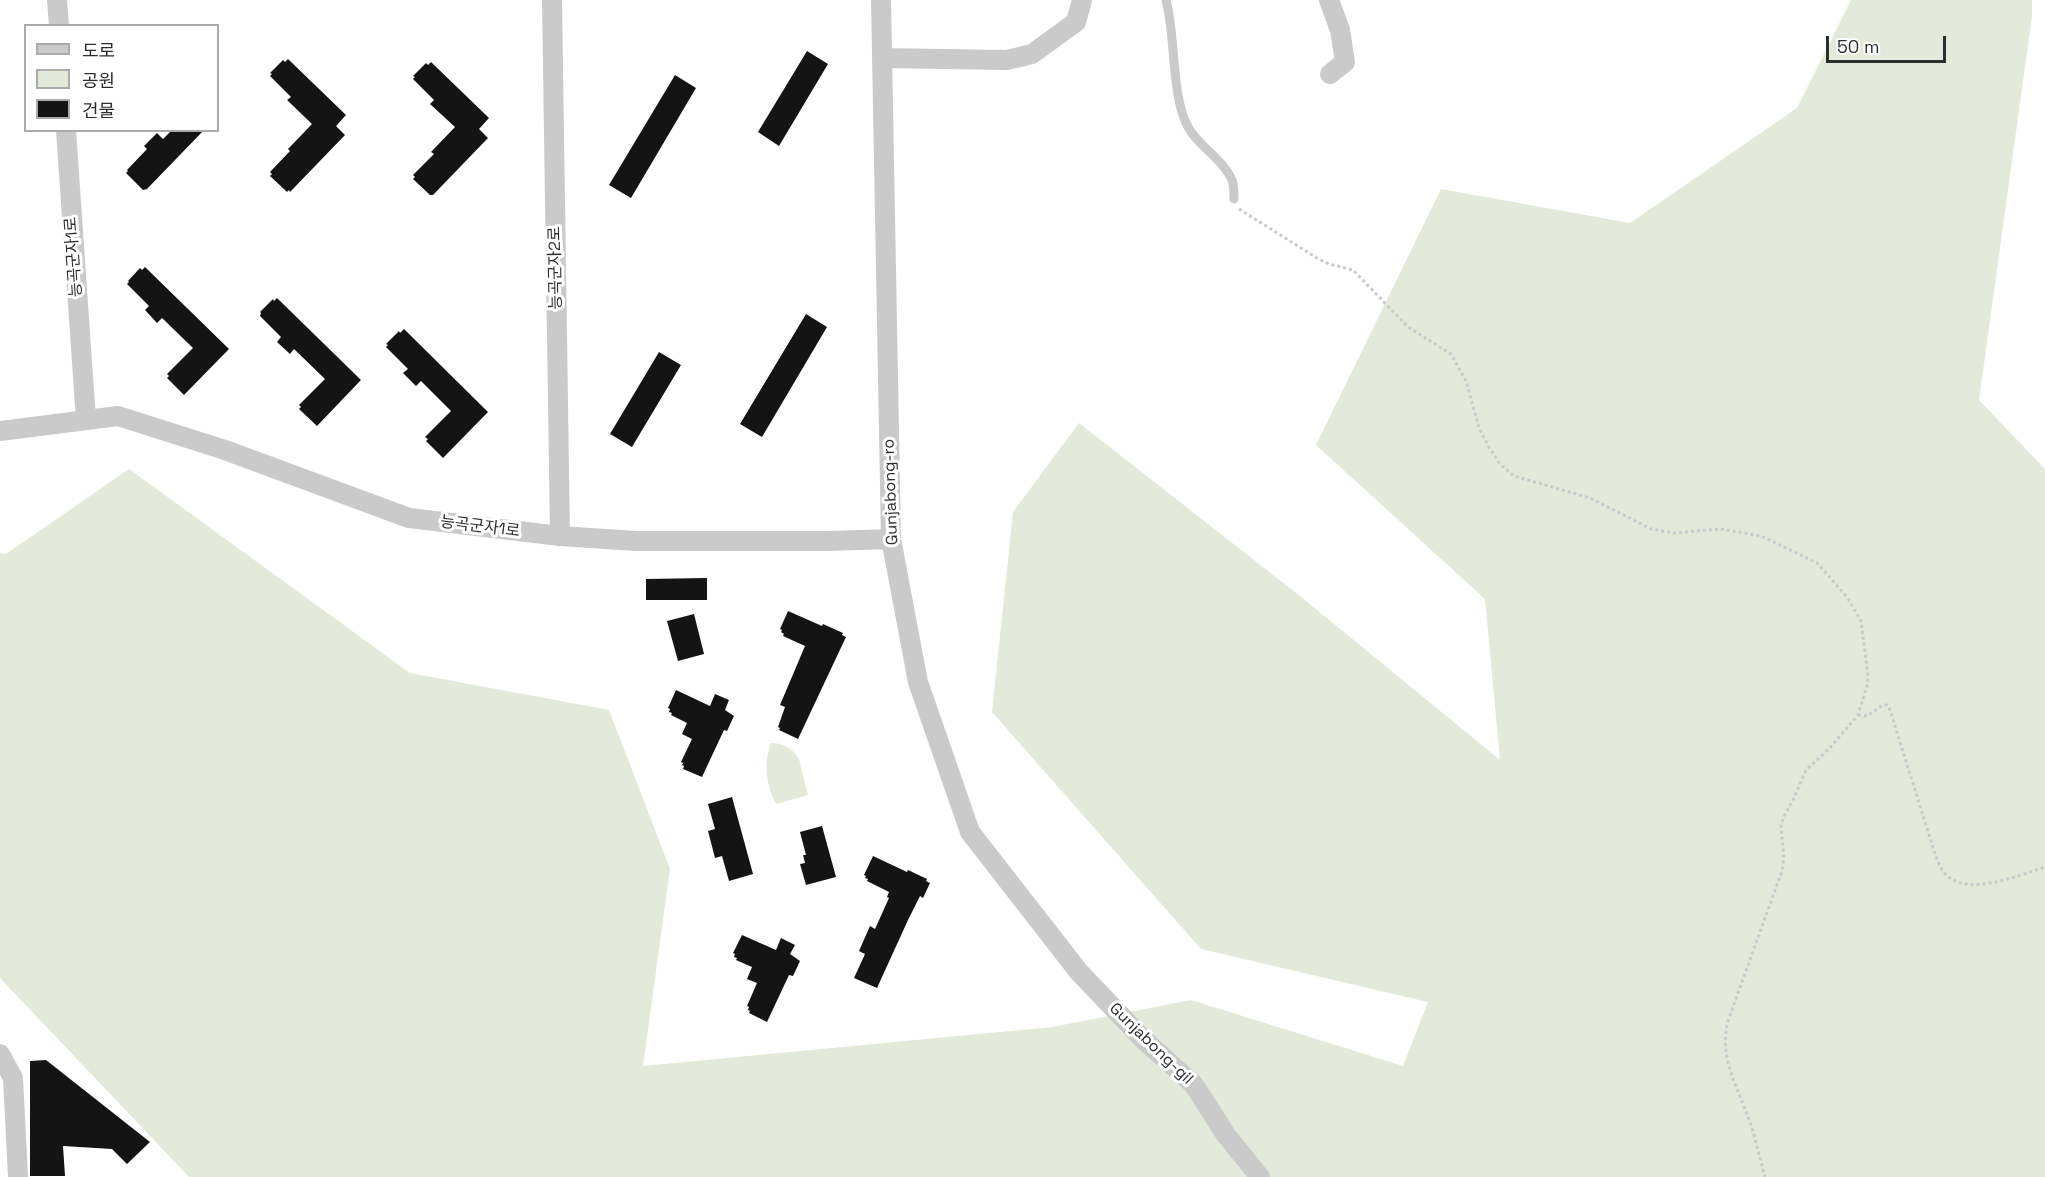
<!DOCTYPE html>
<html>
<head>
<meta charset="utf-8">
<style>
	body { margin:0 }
	#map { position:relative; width:2045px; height:1177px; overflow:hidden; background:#fff; font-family:"Space Grotesk","Noto Sans KR",sans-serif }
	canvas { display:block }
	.legend { position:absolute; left:24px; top:24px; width:195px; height:108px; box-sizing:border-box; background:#fff; border:2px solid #ababab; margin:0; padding:8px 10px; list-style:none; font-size:18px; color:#2d2d2d }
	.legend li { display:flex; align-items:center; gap:12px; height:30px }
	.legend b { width:30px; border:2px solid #ababab }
	.scale { position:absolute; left:1826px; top:36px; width:120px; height:27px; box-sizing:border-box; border:3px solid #2d2d2d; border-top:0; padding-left:8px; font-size:18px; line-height:21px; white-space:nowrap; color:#2d2d2d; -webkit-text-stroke:4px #fff; paint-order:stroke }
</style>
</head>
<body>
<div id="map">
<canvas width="2045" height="1177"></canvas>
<ul class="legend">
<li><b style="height:8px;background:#cacaca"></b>도로</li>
<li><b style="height:16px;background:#e3eada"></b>공원</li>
<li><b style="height:16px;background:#141414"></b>건물</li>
</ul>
<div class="scale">50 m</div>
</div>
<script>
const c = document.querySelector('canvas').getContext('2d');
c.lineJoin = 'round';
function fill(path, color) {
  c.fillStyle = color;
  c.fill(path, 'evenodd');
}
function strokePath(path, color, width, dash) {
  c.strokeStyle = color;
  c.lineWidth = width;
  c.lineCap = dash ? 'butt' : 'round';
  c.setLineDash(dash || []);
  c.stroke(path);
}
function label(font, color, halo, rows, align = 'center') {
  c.font = font + ' "Space Grotesk","Noto Sans KR",sans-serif';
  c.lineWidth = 6;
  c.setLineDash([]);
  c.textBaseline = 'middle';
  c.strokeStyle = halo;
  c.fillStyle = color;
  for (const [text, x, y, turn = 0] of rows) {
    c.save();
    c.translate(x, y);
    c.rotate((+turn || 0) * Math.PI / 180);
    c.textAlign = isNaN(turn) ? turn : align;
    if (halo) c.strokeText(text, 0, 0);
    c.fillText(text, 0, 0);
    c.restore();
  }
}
fill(new Path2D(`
	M 1851,0 L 2032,0 L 2032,16 L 1979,400 L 2045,469 L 2045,1177 L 189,1177 L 0,978 L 0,553 L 6,554 L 129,469 L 410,673 L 609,710 L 670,869 L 643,1066 L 1052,1027 L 1191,1000 L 1403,1066 L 1428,1002 L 1201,949 L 992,712 L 1013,512 L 1079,423 L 1300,596 L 1500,760 L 1485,599 L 1316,445 L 1441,189 L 1630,223 L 1797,108 Z
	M 771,743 C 783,743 792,748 799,759 L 808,795 L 776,804 C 766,783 763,765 771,743 Z`), '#e3eada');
fill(new Path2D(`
	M 807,51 L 828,64 L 779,146 L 758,132 Z
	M 288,59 L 346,115 L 336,126 L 345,135 L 290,192 L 289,190 L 287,192 L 270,176 L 272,174 L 270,172 L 290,151 L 288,149 L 312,124 L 287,100 L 291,97 L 270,76 L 272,74 L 270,73 L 283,60 L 285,62 Z
	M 431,62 L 489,118 L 479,129 L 488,138 L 433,195 L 430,195 L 413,179 L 415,177 L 413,175 L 434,154 L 431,152 L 455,127 L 430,104 L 434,100 L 413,79 L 415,77 L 413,76 L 426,63 L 428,65 Z
	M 675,75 L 696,88 L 631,198 L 609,185 Z
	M 172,130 L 204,130 L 147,189 L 143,190 L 126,173 L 128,171 L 127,170 L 147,149 L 144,146 L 157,133 L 163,139 Z
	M 145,267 L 229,349 L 184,395 L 167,378 L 169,376 L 167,374 L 193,348 L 162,318 L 157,323 L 145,310 L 149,306 L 127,284 L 129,282 L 128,281 L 140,268 L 142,270 Z
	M 277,298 L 361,380 L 317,426 L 299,409 L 301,407 L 299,405 L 325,379 L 294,349 L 290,354 L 277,342 L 281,337 L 260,316 L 261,313 L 260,312 L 273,299 L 274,301 Z
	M 806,314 L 827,327 L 762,437 L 740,424 Z
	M 404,329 L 488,412 L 443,458 L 426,441 L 428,439 L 425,437 L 451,411 L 421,381 L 416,386 L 403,373 L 408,369 L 386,347 L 388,345 L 386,344 L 399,331 L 400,333 Z
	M 659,352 L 681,365 L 632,447 L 610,434 Z
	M 707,578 L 707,600 L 646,600 L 646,579 Z
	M 788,611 L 822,626 L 823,624 L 843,633 L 842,635 L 846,637 L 798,739 L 779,730 L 780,728 L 778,727 L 785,707 L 780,705 L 805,646 L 783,636 L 784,634 L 781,632 L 782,630 L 780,629 Z
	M 694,614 L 704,654 L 678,661 L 667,621 Z
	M 676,690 L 710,706 L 715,694 L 729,700 L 725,710 L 734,716 L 727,731 L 724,730 L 702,777 L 683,769 L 684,766 L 682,765 L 683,763 L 681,762 L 692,739 L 682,734 L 687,723 L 671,715 L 672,713 L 669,712 L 670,709 L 668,708 Z
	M 732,797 L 753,874 L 729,881 L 722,856 L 715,858 L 708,831 L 715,829 L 708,804 Z
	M 822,826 L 836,877 L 806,885 L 800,864 L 805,863 L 803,855 L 806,855 L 800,832 Z
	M 873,856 L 907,872 L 908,870 L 927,879 L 926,881 L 930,883 L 923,898 L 920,896 L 908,920 L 877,988 L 854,978 L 865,954 L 859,951 L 870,926 L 875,929 L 889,898 L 887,897 L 889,892 L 867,881 L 868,879 L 865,878 L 866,876 L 864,875 Z
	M 742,935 L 776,950 L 781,938 L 795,945 L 790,954 L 800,961 L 793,976 L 789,975 L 767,1022 L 749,1013 L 750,1011 L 748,1010 L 749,1007 L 747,1006 L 757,983 L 747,979 L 752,967 L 736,960 L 737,958 L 734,957 L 735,954 L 733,953 Z
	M 46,1060 L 150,1142 L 127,1164 L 112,1149 L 63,1146 L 65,1176 L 30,1176 L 30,1061 Z`), '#141414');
strokePath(new Path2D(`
	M 1239,209 L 1317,258 L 1329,264 L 1353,270 L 1408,327 L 1451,354 L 1466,381 L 1479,428 L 1489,447 L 1500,464 L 1514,476 L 1590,498 L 1651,529 L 1675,533 L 1721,529 L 1761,536 L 1817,563 L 1847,597 L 1861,621 L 1868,675 L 1867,686 L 1858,715 L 1829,749 L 1806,770 L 1794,798 L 1783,818 L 1781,827 L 1784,857 L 1782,871 L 1729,1018 C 1717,1055 1738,1088 1750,1122 C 1756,1140 1760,1159 1765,1177
	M 1858,715 L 1867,716 L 1883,705 L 1887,705 L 1890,710 L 1935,854 C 1938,861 1940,869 1946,875 C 1969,897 2019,875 2045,867`), '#cacaca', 3, [3, 3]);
strokePath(new Path2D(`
	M 1166,0 C 1176,37 1171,96 1188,127 C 1199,147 1223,159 1232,180 C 1234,185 1234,193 1234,199`), '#cacaca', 9);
strokePath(new Path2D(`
	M 57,0 L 59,26
	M 552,0 L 560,536
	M 881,0 L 891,539 L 918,682 L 970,832 L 1079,972 L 1143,1039 L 1194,1085 L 1226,1135 L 1260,1177
	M 1329,0 L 1340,30 L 1345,62 L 1330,74
	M 882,58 L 1007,60 L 1032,54 L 1076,22 L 1082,0
	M 66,130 L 86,420
	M 0,431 L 118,416 L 225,450 L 409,518 L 560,536 L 636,541 L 828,541 L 891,539
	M 0,1054 L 13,1078 L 18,1177`), '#cacaca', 20);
label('16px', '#2d2d2d', '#fff', [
	["능곡군자1로",74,257,-94],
	["능곡군자2로",556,268,-91],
	["Gunjabong-ro",891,492,-92],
	["능곡군자1로",480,527,7],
	["Gunjabong-gil",1151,1044,44]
]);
</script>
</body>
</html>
